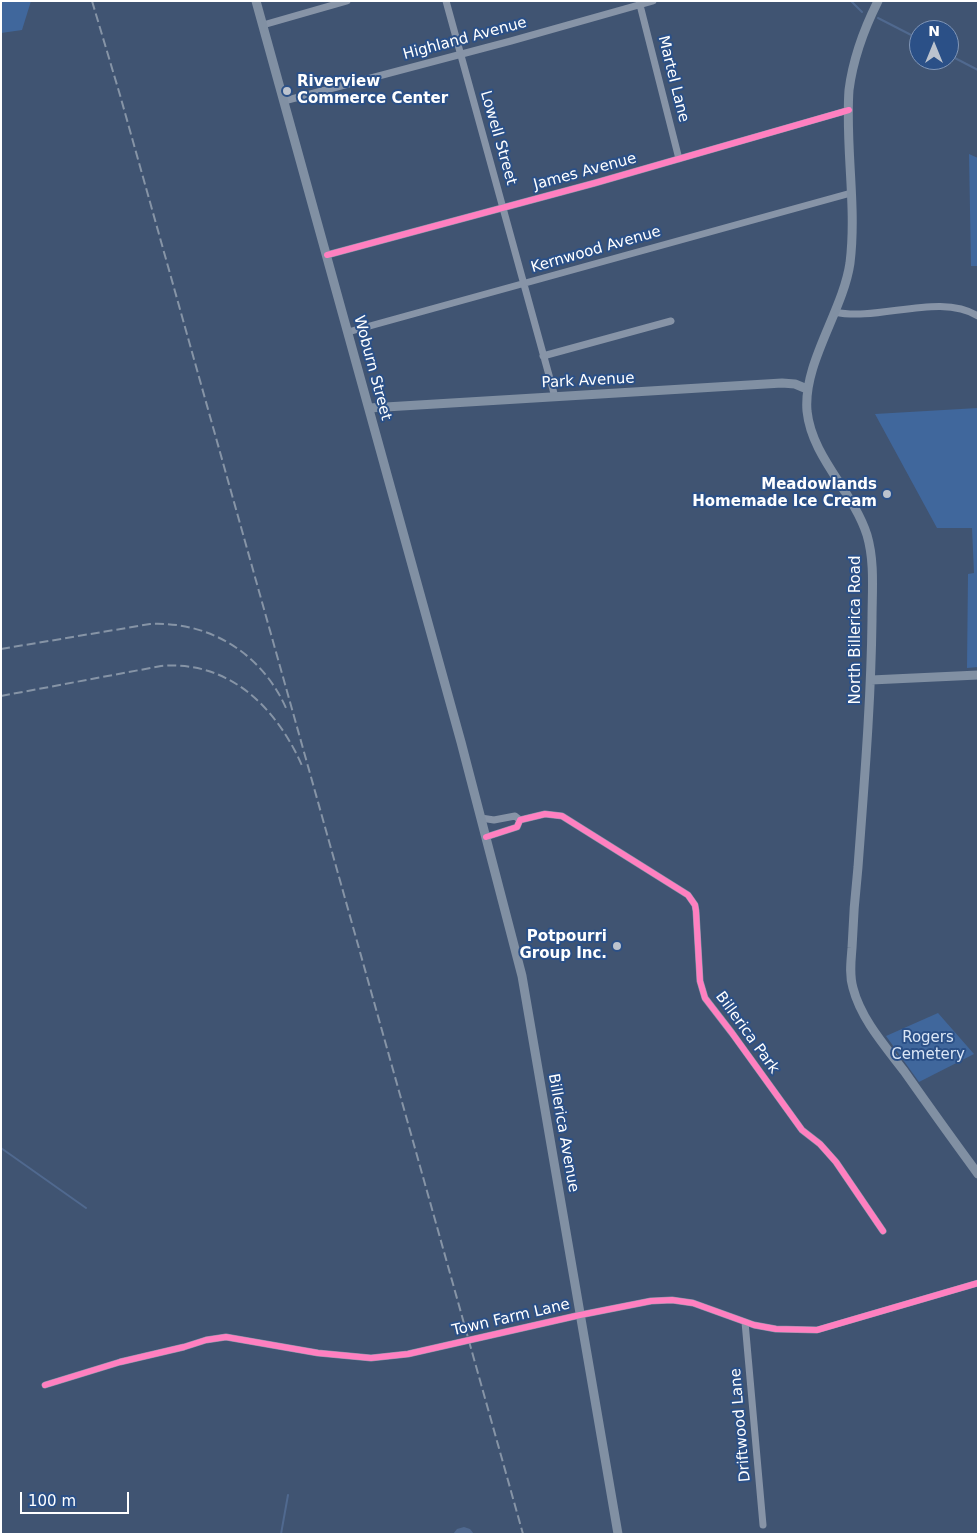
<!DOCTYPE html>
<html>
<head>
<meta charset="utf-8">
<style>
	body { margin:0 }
	#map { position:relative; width:979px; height:1535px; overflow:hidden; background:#405472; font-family:"DejaVu Sans",sans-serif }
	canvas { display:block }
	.frame { position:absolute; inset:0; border:2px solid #fff; pointer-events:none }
	.north { position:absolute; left:909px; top:20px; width:50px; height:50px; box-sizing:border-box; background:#2b5087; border:1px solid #8096b7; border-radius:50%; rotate:0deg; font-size:14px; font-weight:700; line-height:20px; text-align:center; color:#fff }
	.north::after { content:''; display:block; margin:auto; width:18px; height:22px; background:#bcc3ce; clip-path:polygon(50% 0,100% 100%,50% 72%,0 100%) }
	.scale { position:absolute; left:20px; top:1492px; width:109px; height:22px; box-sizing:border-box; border:2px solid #fff; border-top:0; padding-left:6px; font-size:15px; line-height:18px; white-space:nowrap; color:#fff; -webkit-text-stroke:4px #2b5087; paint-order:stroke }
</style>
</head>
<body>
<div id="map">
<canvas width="979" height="1535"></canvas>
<div class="frame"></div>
<div class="north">N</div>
<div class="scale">100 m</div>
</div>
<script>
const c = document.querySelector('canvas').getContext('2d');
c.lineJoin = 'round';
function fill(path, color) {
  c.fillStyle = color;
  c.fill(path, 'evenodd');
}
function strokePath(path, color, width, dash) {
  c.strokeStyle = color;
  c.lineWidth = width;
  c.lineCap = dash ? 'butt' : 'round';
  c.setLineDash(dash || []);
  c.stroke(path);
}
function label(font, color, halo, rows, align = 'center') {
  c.font = font + ' "DejaVu Sans",sans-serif';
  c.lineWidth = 4;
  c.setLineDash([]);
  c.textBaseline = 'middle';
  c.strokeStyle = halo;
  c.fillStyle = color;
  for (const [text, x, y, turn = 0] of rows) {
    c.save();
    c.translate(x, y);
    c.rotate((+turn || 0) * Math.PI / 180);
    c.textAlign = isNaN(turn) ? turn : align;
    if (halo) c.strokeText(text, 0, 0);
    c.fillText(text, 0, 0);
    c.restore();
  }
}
fill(new Path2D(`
	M 1,1 L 31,1 L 22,30 L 1,33 Z
	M 969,154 L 978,158 L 978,266 L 971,266 Z
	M 978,408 L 978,667 L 967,668 L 968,574 L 974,573 L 972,528 L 937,528 L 875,414 Z
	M 938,1013 L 974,1054 L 919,1082 L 886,1036 Z`), '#40679c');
fill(new Path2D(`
	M 464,1527 L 470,1529 L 474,1534 L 453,1534 L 457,1529 Z`), '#50698f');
strokePath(new Path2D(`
	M 851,1 L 862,12
	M 878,18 L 919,39
	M 949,55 L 978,70
	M 1,1148 L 86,1208
	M 281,1534 L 288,1495`), '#50698f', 2);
strokePath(new Path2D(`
	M 446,1 L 555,397
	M 640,5 L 679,159
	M 263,25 L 347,1
	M 284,101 L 511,41 L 653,1
	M 327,255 L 595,183 L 849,110
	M 835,312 C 878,322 940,292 978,316
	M 348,332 L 851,193
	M 543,356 L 671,321
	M 481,818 L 494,820 L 515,816 L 520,820
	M 486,837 L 517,827 L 520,820 L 545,814 L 562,816 L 688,895 L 695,905 L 696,911 L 700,981 L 705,998 L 732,1033 L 802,1130 L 820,1144 L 836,1162 L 883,1231
	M 745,1322 L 763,1525
	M 45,1385 L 120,1362 L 184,1347 L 206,1340 L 226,1337 L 318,1353 L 371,1358 L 408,1354 L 580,1315 L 651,1301 L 672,1300 L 693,1303 L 754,1325 L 776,1329 L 817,1330 L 978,1283`), '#8794a7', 7);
strokePath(new Path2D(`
	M 256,1 L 461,742 L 522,976 L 618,1534
	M 878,1 C 864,29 853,59 849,90 C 845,147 857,206 850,263 C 843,311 803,363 807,411 C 812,458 853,491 867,535 C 875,562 872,592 872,620 C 871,703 864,785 858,867 C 855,894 853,921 852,948 C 851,961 849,975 853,988 C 861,1019 885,1046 904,1071 C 928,1105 953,1140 978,1174
	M 369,408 L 782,383 L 795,384 L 807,389
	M 871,680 L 978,675`), '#8190a3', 9);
strokePath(new Path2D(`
	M 92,1 L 120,95 L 523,1534
	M 1,649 L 150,624 C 210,621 262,654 286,708
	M 1,696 L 161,666 C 230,660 278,709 303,768`), '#8694a6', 2, [9, 4]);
strokePath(new Path2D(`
	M 327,255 L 595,183 L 849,110
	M 486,837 L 517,827 L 520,820 L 545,814 L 562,816 L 688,895 L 695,905 L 696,911 L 700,981 L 705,998 L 732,1033 L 802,1130 L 820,1144 L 836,1162 L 883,1231
	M 45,1385 L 120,1362 L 184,1347 L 206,1340 L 226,1337 L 318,1353 L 371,1358 L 408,1354 L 580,1315 L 651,1301 L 672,1300 L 693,1303 L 754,1325 L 776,1329 L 817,1330 L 978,1283`), '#ff80c0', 6);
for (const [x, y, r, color] of [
	[287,91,5,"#bcc3ce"],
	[887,494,5,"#bcc3ce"],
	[617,946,5,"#bcc3ce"]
]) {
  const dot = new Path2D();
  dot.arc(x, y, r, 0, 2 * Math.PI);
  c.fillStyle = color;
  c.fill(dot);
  strokePath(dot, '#2b5087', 2);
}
label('15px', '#fff', '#2b5087', [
	["Highland Avenue",465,39,-15],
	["Martel Lane",673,79,76],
	["Lowell Street",498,138,74],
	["James Avenue",585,172,-15],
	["Kernwood Avenue",596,250,-16],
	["Woburn Street",372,368,75],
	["Park Avenue",588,381,-3],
	["North Billerica Road",856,630,-90],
	["Billerica Park",747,1033,54],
	["Billerica Avenue",563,1133,80],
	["Town Farm Lane",511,1318,-13],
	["Driftwood Lane",741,1425,-95]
]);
label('bold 15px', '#fff', '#2b5087', [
	["Riverview",297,82,"left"],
	["Commerce Center",297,99,"left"],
	["Meadowlands",877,485],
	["Homemade Ice Cream",877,502],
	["Potpourri",607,937],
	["Group Inc.",607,954]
], 'right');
label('15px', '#dae6f6', '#2b5087', [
	["Rogers",928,1038],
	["Cemetery",928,1055]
]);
</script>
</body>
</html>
